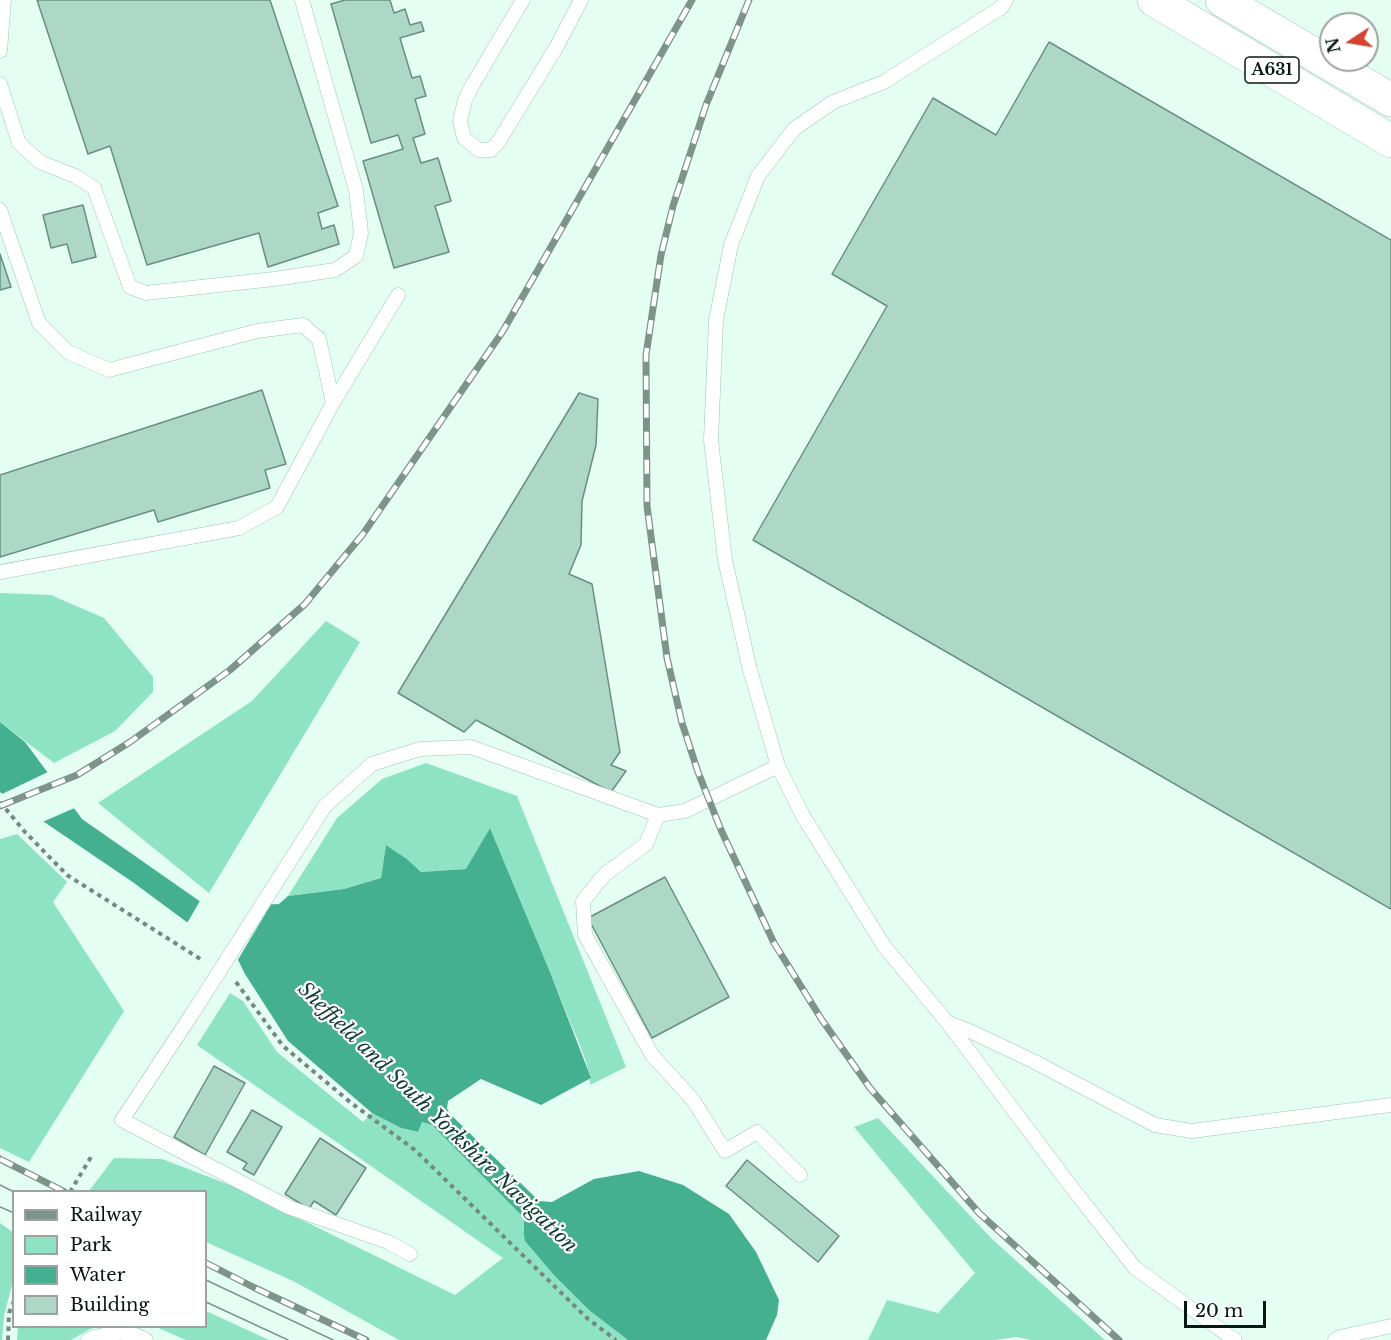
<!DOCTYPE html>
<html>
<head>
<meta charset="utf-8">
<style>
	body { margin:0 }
	#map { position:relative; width:1391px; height:1340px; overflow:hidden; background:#e5fef4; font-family:"Libre Baskerville",serif }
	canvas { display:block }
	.legend { position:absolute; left:12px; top:1190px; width:195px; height:138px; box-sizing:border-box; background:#fff; border:2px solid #9ba29f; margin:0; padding:8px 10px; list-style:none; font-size:18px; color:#061610 }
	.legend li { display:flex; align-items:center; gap:12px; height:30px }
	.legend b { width:30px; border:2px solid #9ba29f }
	.north { position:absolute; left:1319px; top:12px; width:60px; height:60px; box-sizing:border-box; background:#fff; border:2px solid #9ba29f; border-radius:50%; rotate:258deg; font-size:16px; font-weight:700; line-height:24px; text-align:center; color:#061610 }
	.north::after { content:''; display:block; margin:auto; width:21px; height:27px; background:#d24631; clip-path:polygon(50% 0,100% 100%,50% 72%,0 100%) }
	.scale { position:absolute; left:1184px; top:1301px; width:82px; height:27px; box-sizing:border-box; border:3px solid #061610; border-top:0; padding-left:8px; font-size:18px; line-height:21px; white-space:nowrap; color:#061610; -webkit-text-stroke:4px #fff; paint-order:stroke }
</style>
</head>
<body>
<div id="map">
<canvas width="1391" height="1340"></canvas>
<ul class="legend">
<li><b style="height:8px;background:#7e938b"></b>Railway</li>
<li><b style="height:16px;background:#8ee3c4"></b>Park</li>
<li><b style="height:16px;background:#44b08f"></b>Water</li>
<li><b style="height:16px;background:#add7c7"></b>Building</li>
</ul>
<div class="north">N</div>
<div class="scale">20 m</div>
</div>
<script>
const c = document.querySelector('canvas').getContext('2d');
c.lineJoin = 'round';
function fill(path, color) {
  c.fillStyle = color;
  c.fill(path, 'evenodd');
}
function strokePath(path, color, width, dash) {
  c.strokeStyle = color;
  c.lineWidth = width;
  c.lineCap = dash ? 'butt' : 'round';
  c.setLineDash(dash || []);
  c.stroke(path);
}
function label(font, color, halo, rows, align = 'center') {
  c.font = font + ' "Libre Baskerville",serif';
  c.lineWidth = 4.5;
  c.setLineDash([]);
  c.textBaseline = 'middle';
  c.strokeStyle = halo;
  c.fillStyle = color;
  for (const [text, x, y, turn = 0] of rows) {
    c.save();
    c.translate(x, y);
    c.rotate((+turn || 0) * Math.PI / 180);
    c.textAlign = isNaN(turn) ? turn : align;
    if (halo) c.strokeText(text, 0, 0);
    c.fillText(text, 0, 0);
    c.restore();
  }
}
fill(new Path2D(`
	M 0,593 L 51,595 L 104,618 L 153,677 L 153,692 L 115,731 L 54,763 L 0,722 Z
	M 326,621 L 360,642 L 209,893 L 98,803 L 252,701 Z
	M 426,763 L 517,796 L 626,1067 L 590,1085 C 592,1071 577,1038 571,1024 C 545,958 517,893 490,828 L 467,869 L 421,872 L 407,859 L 386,845 L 381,878 L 344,889 L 288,896 L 337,818 L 382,779 Z
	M 17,834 L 67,882 L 53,902 L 124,1011 L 29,1162 L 0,1148 L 0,839 Z
	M 230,993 L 243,1001 L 277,1052 L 363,1122 L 372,1113 L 401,1128 L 417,1132 L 422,1122 L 432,1125 L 524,1218 L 524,1235 L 590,1311 L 628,1340 L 399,1340 L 295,1282 L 206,1242 L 206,1192 L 89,1191 L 114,1158 L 162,1159 L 235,1187 L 455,1295 L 503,1258 L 197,1045 Z
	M 878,1118 L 993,1240 L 1105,1340 L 1030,1340 L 1017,1337 L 994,1340 L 868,1340 L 887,1300 L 938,1313 L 975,1273 L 854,1127 Z
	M 0,1223 L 14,1233 L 14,1272 L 12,1274 L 13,1275 L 13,1281 L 4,1316 L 2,1340 L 0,1340 Z
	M 206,1311 L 269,1340 L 186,1340 L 156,1327 L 206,1326 Z
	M 18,1327 L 18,1326 L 99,1327 L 90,1329 L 71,1340 L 17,1340 Z`), '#8ee3c4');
fill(new Path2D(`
	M 0,722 L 25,742 L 82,819 L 208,907 L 279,904 L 288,896 L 344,889 L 381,878 L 386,845 L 407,859 L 421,872 L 466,869 L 490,828 L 550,972 L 591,1078 L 541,1105 L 481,1079 L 448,1101 L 447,1108 L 449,1113 L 539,1201 L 552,1202 L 594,1179 L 639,1171 L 683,1185 L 729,1214 L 756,1252 L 779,1300 L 777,1315 L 766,1340 L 628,1340 L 590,1311 L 554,1275 L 525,1241 L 524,1235 L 524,1218 L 432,1125 L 422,1122 L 418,1132 L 401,1128 L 372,1113 L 288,1041 L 245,974 L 238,960 L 134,883 L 0,792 Z`), '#44b08f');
fill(new Path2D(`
	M 50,771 L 77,807 L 40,823 L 0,795 Z
	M 201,899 L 209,904 L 273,901 L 236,963 L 186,925 Z`), '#e5fef4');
const building = new Path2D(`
	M 37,0 L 270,0 L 338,206 L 318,213 L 322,229 L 334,225 L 339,244 L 268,267 L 259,233 L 147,265 L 110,146 L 88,154 Z
	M 345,0 L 390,0 L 394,13 L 405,9 L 410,25 L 421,22 L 424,31 L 400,38 L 412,78 L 420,76 L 426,96 L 415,99 L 425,134 L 413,138 L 421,163 L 438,158 L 451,201 L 435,206 L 449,252 L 394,268 L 363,161 L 403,149 L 398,135 L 371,143 L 331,4 Z
	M 1049,42 L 1391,240 L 1391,909 L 753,540 L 887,306 L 832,274 L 933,98 L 996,135 Z
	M 83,205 L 96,257 L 72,263 L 67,244 L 51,248 L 43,215 Z
	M 0,254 L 11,287 L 0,290 Z
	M 262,390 L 286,464 L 265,470 L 270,488 L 158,522 L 154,510 L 0,557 L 0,475 Z
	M 579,393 L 598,399 L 596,445 L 582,501 L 581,545 L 569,574 L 592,584 L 620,752 L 611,765 L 626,771 L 611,792 L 476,720 L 464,732 L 398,693 Z
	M 665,877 L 729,997 L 652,1038 L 588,918 Z
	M 214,1066 L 245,1083 L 205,1155 L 174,1137 Z
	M 252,1110 L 282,1127 L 254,1175 L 243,1169 L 247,1163 L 227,1152 Z
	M 320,1138 L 366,1168 L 336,1215 L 314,1201 L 309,1209 L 285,1194 Z
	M 747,1160 L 839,1236 L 818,1262 L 726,1186 Z`);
fill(building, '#add7c7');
strokePath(building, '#689081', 1.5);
const service = new Path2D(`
	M 523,0 L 473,84 L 465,100 L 460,121 L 464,138 L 479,150 L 491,150 L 499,141 L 557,46 L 581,0
	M 1006,0 L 1002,7 L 884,82 L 833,102 L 794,129 L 758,176 L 731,245 L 716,320 L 711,440 L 725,560 L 750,670 L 778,766 L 803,816 L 884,946 L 947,1022 L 1073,1189 L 1135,1268 L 1235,1340
	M 0,51 L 4,0
	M 0,84 L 19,143 L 40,162 L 75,176 L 94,188 L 130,287 L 146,293 L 274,279 L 335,270 L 356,256 L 361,233 L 356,190 L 302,0
	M 0,210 L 39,323 L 68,352 L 109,370 L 257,331 L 303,325 L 319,339 L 333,403
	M 0,572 L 239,528 L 277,507 L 333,403 L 398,295
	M 658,815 L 646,844 L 604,875 L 583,901 L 585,935 L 652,1055 L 693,1100 L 725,1151 L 757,1132 L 800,1175
	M 281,875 L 325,806 L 372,764 L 420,749 L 471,747 L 658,815 L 685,811 L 778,766
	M 192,1014 L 122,1120 L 288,1207 L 388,1242 L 410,1254
	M 949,1023 L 972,1032 L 1035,1062 L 1155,1125 L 1192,1131 L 1391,1105
	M 88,1340 C 101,1334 119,1331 132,1334 C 137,1335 142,1338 146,1340
	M 1335,1340 L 1340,1337 L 1391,1326`);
const trunk = new Path2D(`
	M 1154,0 L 1391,141
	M 1222,0 L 1391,100`);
strokePath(service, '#9cc6b5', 15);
strokePath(trunk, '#9cc6b5', 34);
strokePath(new Path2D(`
	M 0,802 L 25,832 L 67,875 L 202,960
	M 236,982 L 283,1046 L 350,1102 L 415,1150 L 588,1319 L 616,1340
	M 70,1192 L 91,1157
	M 8,1340 L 9,1313 L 14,1301`), '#748981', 4, [4.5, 4.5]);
strokePath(service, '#fff', 14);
strokePath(trunk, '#fff', 33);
strokePath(new Path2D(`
	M 0,1185 L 14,1192
	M 0,1207 L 14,1213
	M 206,1280 L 333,1340
	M 206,1302 L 288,1340`), '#7e938b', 1.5);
const rail = new Path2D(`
	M 749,0 L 706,105 L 673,206 L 661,255 L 646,355 L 647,506 L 667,658 L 682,723 L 698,772 L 721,830 L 774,943 L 822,1020 L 870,1088 L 979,1213 L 1119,1340
	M 0,806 L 77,775 L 130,742 L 230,670 L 305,604 L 363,534 L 503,331 L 692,0
	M 0,1159 L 65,1192
	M 206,1263 L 255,1288 L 366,1340`);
strokePath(rail, '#7e938b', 7);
strokePath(rail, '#fff', 4.5, [14]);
const serviceBridge = new Path2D(`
	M 192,1014 L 281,875`);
strokePath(serviceBridge, '#9cc6b5', 15, []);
strokePath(serviceBridge, '#fff', 14);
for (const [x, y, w] of [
	[1272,70,54]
]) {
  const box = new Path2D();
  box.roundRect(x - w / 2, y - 13, w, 26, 4.5);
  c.fillStyle = '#fff';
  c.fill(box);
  strokePath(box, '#061610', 1.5);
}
label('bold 16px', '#061610', null, [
	["A631",1272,70]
]);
label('italic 20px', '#103f31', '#fff', [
	["Sheffield and South Yorkshire Navigation",437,1118,44]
]);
</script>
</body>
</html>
